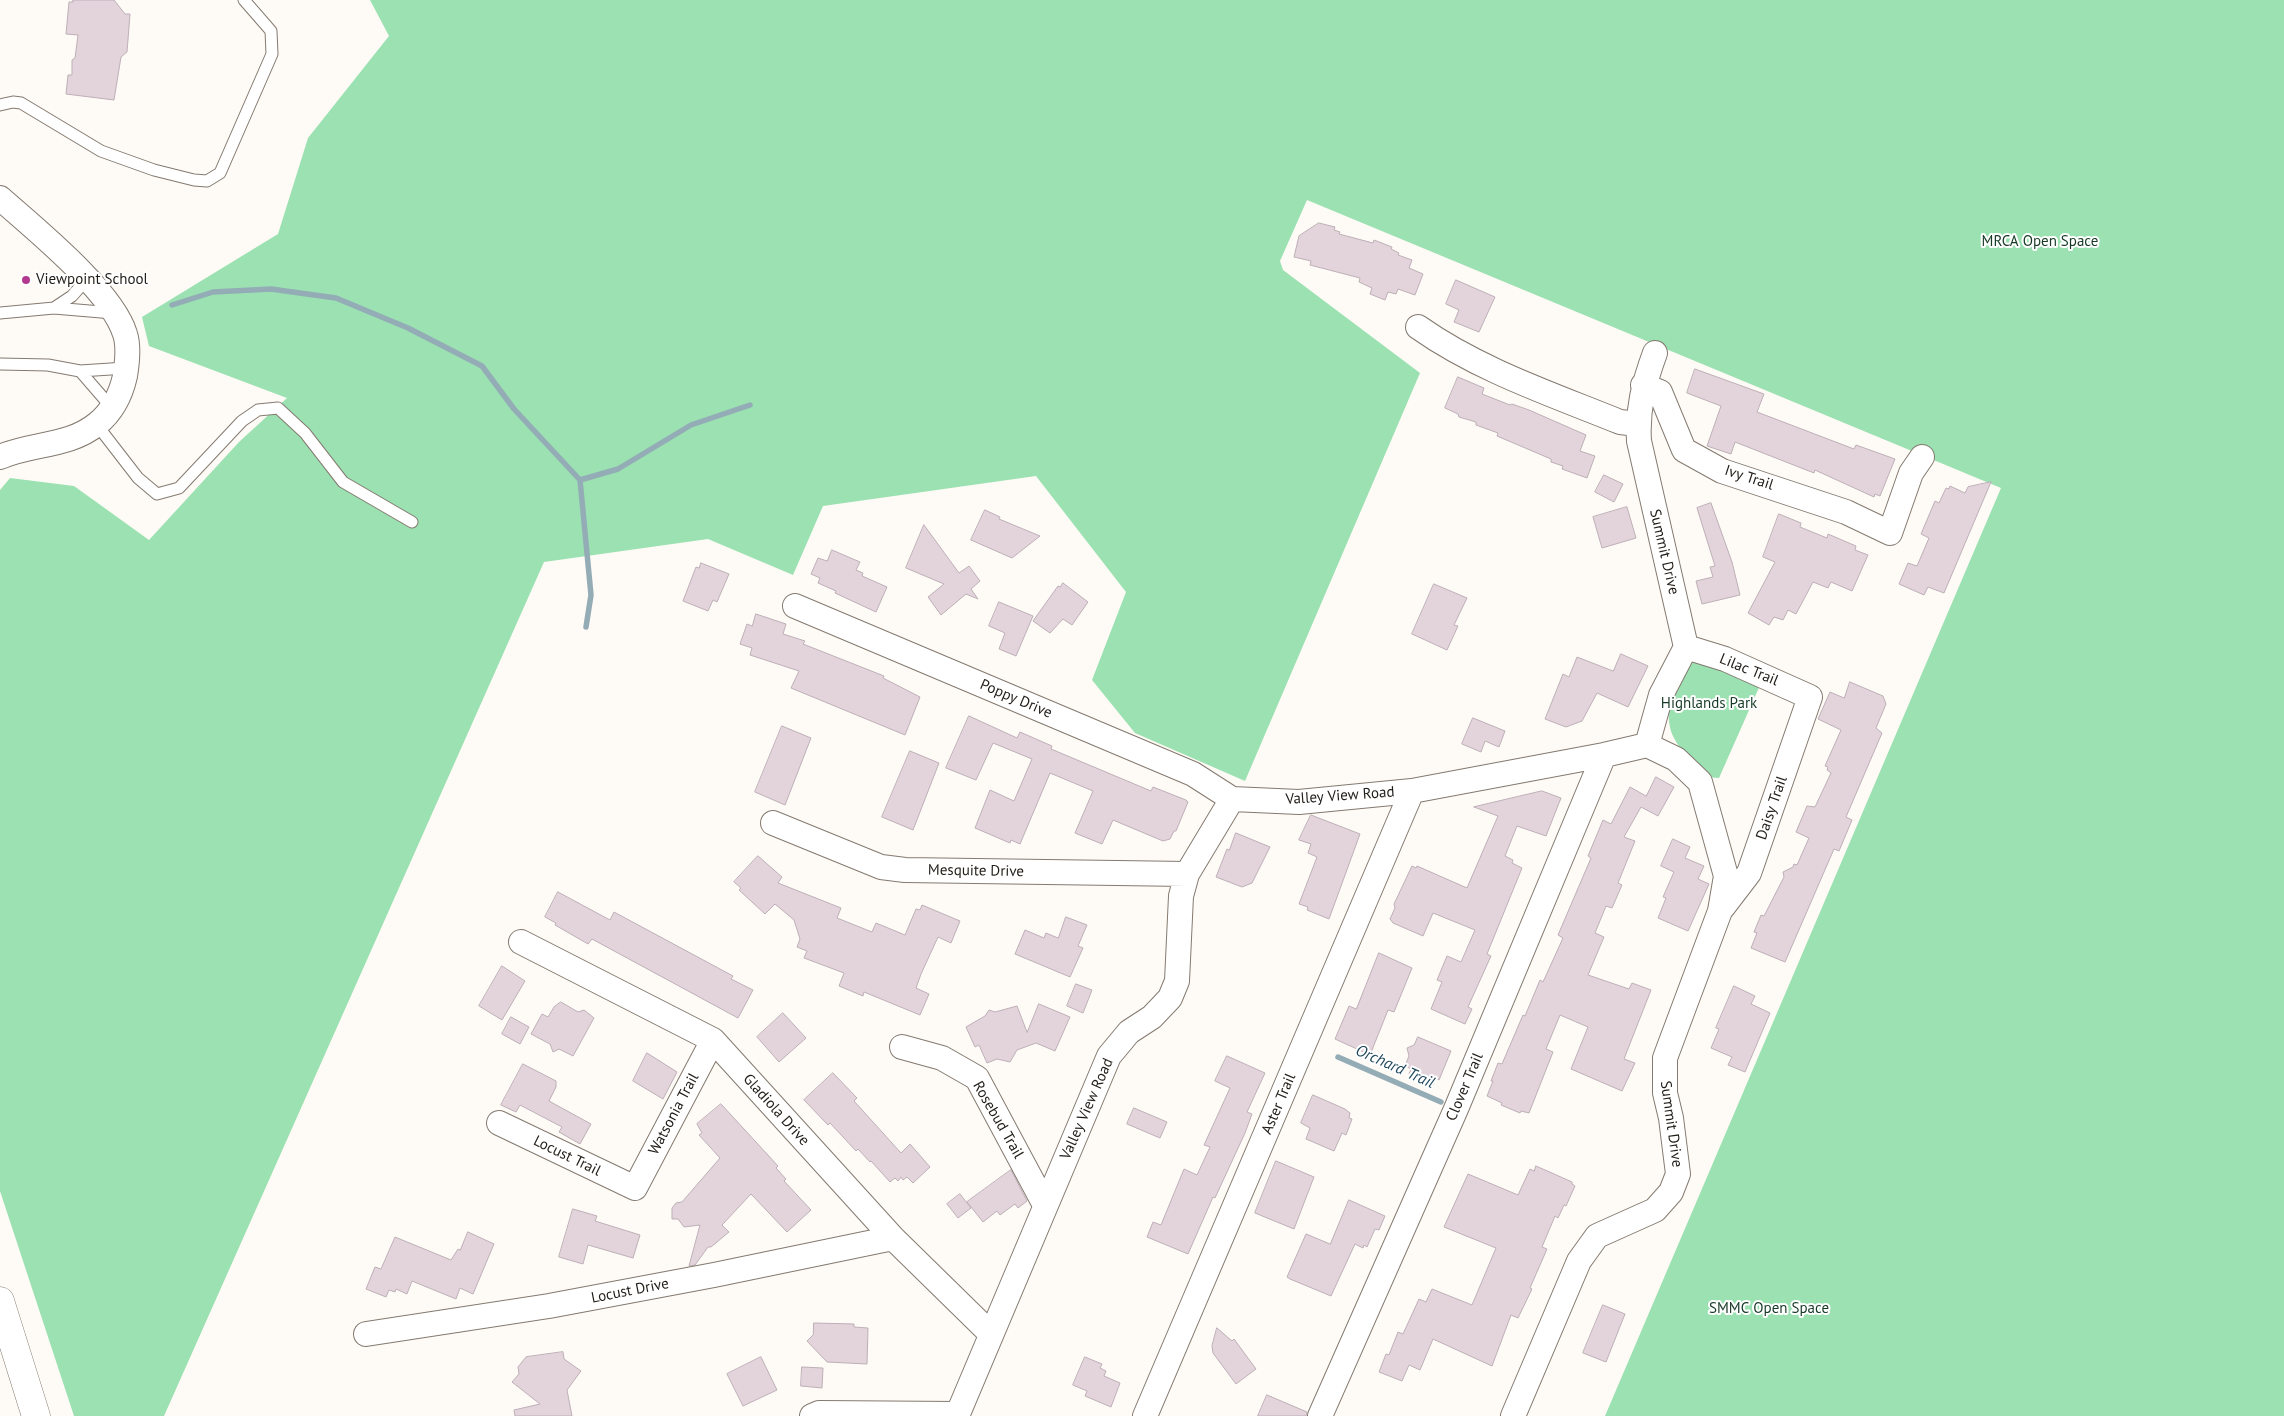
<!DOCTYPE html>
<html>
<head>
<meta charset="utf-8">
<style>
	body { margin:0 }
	canvas { display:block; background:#fefaf5 }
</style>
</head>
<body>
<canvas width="2284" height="1416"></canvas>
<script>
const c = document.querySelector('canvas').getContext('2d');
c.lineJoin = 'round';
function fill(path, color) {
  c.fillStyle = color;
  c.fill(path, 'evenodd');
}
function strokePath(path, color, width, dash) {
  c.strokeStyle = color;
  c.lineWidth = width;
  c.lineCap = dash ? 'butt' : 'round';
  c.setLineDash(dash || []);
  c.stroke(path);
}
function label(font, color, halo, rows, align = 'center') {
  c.font = font + ' "PT Sans",sans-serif';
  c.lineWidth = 4;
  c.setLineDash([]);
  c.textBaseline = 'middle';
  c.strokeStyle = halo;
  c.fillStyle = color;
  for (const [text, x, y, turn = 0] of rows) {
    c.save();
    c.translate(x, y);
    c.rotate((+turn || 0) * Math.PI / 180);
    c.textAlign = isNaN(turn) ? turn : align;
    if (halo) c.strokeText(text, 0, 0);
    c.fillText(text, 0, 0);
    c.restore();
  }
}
fill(new Path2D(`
	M 370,0 L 2284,0 L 2284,1416 L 1605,1416 L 2001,488 L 1307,200 L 1280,261 L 1283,270 L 1420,373 L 1245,781 L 1135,733 L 1092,680 L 1126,592 L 1036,476 L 823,506 L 793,575 L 708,539 L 544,562 L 164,1416 L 74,1416 L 0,1191 L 0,490 L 10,478 L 74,486 L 149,540 L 239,442 L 287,398 L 149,346 L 142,317 L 278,234 L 308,138 L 389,36 Z
	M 1702,658 L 1761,683 L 1719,778 L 1706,777 C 1696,765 1681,752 1674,738 C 1663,718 1670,680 1687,664 C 1690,661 1697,660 1702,658 Z`), '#9be1b2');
strokePath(new Path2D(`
	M 172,305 L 213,292 L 271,289 L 336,298 L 408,328 L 482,366 L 514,409 L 580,480 L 591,595 L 586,627
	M 580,480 L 618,469 L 691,425 L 750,405
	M 1338,1057 L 1441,1102`), '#94acb6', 5.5);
const building = new Path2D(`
	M 73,0 L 114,0 L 125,14 L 130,14 L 127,52 L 121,57 L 114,100 L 66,94 L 68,75 L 72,75 L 72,60 L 75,58 L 78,35 L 66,34 L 69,2 L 73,2 Z
	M 1319,223 L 1335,227 L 1334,230 L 1340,232 L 1339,234 L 1373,243 L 1374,240 L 1392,247 L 1391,249 L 1399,253 L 1398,255 L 1412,260 L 1409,268 L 1423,274 L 1415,295 L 1398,289 L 1396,294 L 1388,292 L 1385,300 L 1370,294 L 1372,288 L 1359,282 L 1360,278 L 1310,265 L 1311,261 L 1294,257 L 1299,236 Z
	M 1456,280 L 1495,297 L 1479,332 L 1454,322 L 1459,310 L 1446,304 Z
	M 1695,369 L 1764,394 L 1757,412 L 1854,449 L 1856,445 L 1895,459 L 1880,496 L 1875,494 L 1874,497 L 1815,470 L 1814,473 L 1735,442 L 1731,454 L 1707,446 L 1721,406 L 1687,393 Z
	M 1458,377 L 1484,388 L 1482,394 L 1510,405 L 1512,404 L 1529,410 L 1586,435 L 1580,451 L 1595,456 L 1587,478 L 1562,469 L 1563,466 L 1551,462 L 1551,459 L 1497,436 L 1498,433 L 1476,425 L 1476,422 L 1459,417 L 1458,414 L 1445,408 Z
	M 1604,475 L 1623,484 L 1614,502 L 1595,492 Z
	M 1991,482 L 1944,593 L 1928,587 L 1924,595 L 1899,584 L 1908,563 L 1917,566 L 1929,538 L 1921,534 L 1935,501 L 1939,503 L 1946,488 L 1949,489 L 1950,486 L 1965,493 L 1968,487 Z
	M 1711,503 L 1732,562 L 1740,595 L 1702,604 L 1696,581 L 1713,577 L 1710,567 L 1715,566 L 1697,508 Z
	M 1627,507 L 1636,538 L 1602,548 L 1593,517 Z
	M 985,510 L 1000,517 L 999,519 L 1040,536 L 1012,558 L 971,540 Z
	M 1779,514 L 1801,523 L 1800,527 L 1827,538 L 1828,534 L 1856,546 L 1855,550 L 1868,555 L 1852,591 L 1831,582 L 1828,588 L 1813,582 L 1796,614 L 1788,610 L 1783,620 L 1774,617 L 1769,625 L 1748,613 L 1775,562 L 1763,557 Z
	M 924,525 L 959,573 L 969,566 L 980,581 L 971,589 L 978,599 L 966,594 L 941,615 L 928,597 L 944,584 L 906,568 Z
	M 832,550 L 860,562 L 856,570 L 863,573 L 862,576 L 887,587 L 876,612 L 835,593 L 836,591 L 818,583 L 820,578 L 811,574 L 818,558 L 827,561 Z
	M 701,563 L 729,574 L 717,602 L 713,600 L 708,611 L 683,601 L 696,567 L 699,568 Z
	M 1063,583 L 1088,602 L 1072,625 L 1063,619 L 1050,633 L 1033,621 L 1058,586 L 1060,587 Z
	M 1434,584 L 1467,598 L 1454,625 L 1458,626 L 1447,650 L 1412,634 Z
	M 999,602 L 1033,616 L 1016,656 L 999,649 L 1005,633 L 989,626 Z
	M 756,614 L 786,624 L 783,634 L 805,641 L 803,644 L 884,676 L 883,678 L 920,697 L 905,735 L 791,688 L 799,671 L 750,655 L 752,648 L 740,644 L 747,624 L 752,626 Z
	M 1621,654 L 1648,666 L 1628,707 L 1597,693 L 1582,721 L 1566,727 L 1545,719 L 1563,674 L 1569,677 L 1577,657 L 1613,671 Z
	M 1850,682 L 1883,696 L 1886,704 L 1876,728 L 1882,733 L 1846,817 L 1852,820 L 1839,851 L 1834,849 L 1785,962 L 1751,948 L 1757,933 L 1754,932 L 1761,915 L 1764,916 L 1784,877 L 1783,872 L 1793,867 L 1794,864 L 1797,865 L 1809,838 L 1796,832 L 1807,806 L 1815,807 L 1831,773 L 1827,770 L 1828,767 L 1825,766 L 1841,730 L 1818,719 L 1830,692 L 1844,698 Z
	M 969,716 L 1017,738 L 1020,732 L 1052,746 L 1051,749 L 1151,791 L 1153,787 L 1186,800 L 1188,802 L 1176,831 L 1174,831 L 1170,839 L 1163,841 L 1113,820 L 1102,844 L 1075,833 L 1093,791 L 1050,773 L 1020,844 L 1011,840 L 1010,843 L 975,828 L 990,790 L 1014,801 L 1032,759 L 993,743 L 976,780 L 946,768 Z
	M 1473,718 L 1505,731 L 1499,747 L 1485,741 L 1481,752 L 1462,744 Z
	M 782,726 L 811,738 L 785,805 L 755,792 Z
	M 910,751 L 939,763 L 913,830 L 882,817 Z
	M 1656,777 L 1674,787 L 1658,816 L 1641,807 L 1624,837 L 1635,841 L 1618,883 L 1622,885 L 1612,908 L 1606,906 L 1595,933 L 1604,937 L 1588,975 L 1629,989 L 1632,983 L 1651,990 L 1624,1059 L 1635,1063 L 1622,1091 L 1571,1069 L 1588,1027 L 1560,1015 L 1546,1049 L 1553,1052 L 1529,1113 L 1521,1111 L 1520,1113 L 1501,1105 L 1502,1103 L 1487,1096 L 1493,1081 L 1491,1081 L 1498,1063 L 1502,1064 L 1523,1015 L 1525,1016 L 1540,980 L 1543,982 L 1563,938 L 1558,935 L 1591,858 L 1588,856 L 1603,820 L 1611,824 L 1630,787 L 1646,796 Z
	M 1542,791 L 1561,798 L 1546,836 L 1517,826 L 1505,856 L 1513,860 L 1512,863 L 1522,868 L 1487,954 L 1491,956 L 1468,1007 L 1472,1009 L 1465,1024 L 1431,1009 L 1442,982 L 1437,980 L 1447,956 L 1461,962 L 1475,930 L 1433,913 L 1423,936 L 1393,923 L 1390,919 L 1395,908 L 1394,904 L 1412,866 L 1416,868 L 1417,866 L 1467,888 L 1498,816 L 1474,807 Z
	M 1311,815 L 1360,834 L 1329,919 L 1307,910 L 1308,907 L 1299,904 L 1317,857 L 1308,853 L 1311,844 L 1299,840 Z
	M 1236,833 L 1270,847 L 1252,883 L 1242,887 L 1216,877 L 1227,849 L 1229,850 Z
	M 1673,839 L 1690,847 L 1685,858 L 1704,866 L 1698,879 L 1709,884 L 1688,931 L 1658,918 L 1666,898 L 1663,897 L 1674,872 L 1661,866 Z
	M 758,856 L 782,877 L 778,883 L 841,908 L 837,918 L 872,932 L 876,923 L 905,935 L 916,909 L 920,910 L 922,905 L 960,921 L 951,943 L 938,937 L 921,974 L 916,988 L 929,994 L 920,1015 L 864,992 L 863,996 L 839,986 L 844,973 L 804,958 L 807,951 L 797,947 L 800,939 L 794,920 L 775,904 L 765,914 L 739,890 L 741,888 L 734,882 Z
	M 558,892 L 610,920 L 614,912 L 733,976 L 731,979 L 753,990 L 738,1018 L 592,939 L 588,944 L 555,925 L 556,923 L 545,917 Z
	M 1066,917 L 1087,925 L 1078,946 L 1083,948 L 1070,977 L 1015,954 L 1025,930 L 1044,938 L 1046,933 L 1058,938 Z
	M 1379,953 L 1412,968 L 1394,1012 L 1388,1010 L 1370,1055 L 1335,1039 L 1349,1006 L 1356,1009 Z
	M 502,966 L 525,981 L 502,1020 L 479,1006 Z
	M 1076,984 L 1092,990 L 1083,1013 L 1067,1006 Z
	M 1734,986 L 1755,996 L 1751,1004 L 1770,1013 L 1745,1072 L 1728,1065 L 1732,1057 L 1711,1048 L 1719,1029 L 1716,1028 Z
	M 561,1002 L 578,1012 L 584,1010 L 594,1018 L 573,1056 L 559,1049 L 553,1052 L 550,1044 L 531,1034 L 542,1014 L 548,1017 L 554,1007 Z
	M 1039,1004 L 1070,1017 L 1055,1051 L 1036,1043 L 1017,1050 L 1010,1062 L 997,1059 L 987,1063 L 979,1045 L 975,1047 L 966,1027 L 985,1016 L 989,1010 L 995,1012 L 1017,1006 L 1027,1032 Z
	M 783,1013 L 806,1038 L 779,1062 L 757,1037 Z
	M 511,1017 L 529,1027 L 520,1044 L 502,1034 Z
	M 1418,1037 L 1451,1051 L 1439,1080 L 1436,1078 L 1433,1085 L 1409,1074 L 1411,1069 L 1405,1066 L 1409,1056 L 1407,1048 L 1414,1045 Z
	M 647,1053 L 677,1072 L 663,1099 L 633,1081 Z
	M 1227,1056 L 1265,1073 L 1247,1112 L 1252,1114 L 1245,1133 L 1215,1198 L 1213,1197 L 1188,1254 L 1147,1237 L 1153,1222 L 1161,1225 L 1184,1169 L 1197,1175 L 1210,1147 L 1204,1145 L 1230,1088 L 1215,1081 Z
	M 523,1064 L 556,1081 L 556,1087 L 549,1101 L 591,1124 L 580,1144 L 559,1132 L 562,1127 L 520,1105 L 516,1112 L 501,1105 Z
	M 833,1073 L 857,1098 L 854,1101 L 901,1153 L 910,1144 L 930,1167 L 913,1183 L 907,1177 L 903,1180 L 901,1177 L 898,1181 L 895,1178 L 890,1182 L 871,1161 L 870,1162 L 858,1149 L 856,1151 L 830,1123 L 828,1125 L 804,1100 Z
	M 1313,1095 L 1345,1109 L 1350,1113 L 1349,1118 L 1352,1119 L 1346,1135 L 1342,1133 L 1334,1151 L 1306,1139 L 1310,1128 L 1301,1123 Z
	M 721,1104 L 778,1166 L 776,1168 L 786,1179 L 784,1181 L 811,1210 L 787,1232 L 751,1194 L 722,1225 L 729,1232 L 711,1247 L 708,1247 L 695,1265 L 689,1266 L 700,1225 L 684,1227 L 678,1219 L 672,1219 L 672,1208 L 676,1203 L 682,1202 L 720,1158 L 699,1135 L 702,1133 L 697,1124 Z
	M 1134,1108 L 1167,1122 L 1160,1138 L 1127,1124 Z
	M 1276,1161 L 1314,1177 L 1294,1229 L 1255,1213 Z
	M 1536,1166 L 1572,1182 L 1572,1184 L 1575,1186 L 1566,1206 L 1564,1205 L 1558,1218 L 1555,1216 L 1542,1247 L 1547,1249 L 1530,1288 L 1532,1289 L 1518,1318 L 1511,1315 L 1492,1366 L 1433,1339 L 1420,1370 L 1409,1365 L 1402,1381 L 1379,1372 L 1386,1354 L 1389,1355 L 1398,1332 L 1403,1334 L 1419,1299 L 1426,1302 L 1432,1289 L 1472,1305 L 1496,1248 L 1444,1227 L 1468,1174 L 1518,1195 L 1530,1169 L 1534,1171 Z
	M 1011,1170 L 1027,1201 L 1018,1208 L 1015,1204 L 1000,1215 L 997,1211 L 983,1222 L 967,1202 Z
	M 960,1194 L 971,1208 L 958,1218 L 947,1204 Z
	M 1349,1200 L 1385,1216 L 1379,1230 L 1375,1229 L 1367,1247 L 1364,1245 L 1363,1248 L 1355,1244 L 1331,1296 L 1290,1279 L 1287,1277 L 1306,1234 L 1330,1244 Z
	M 573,1209 L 597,1216 L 595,1221 L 640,1235 L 633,1258 L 588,1245 L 583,1264 L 559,1257 Z
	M 468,1232 L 494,1244 L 473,1294 L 460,1288 L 456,1299 L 412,1281 L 407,1294 L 396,1289 L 395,1292 L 389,1290 L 386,1297 L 366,1289 L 375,1267 L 381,1269 L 395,1237 L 451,1260 L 458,1249 L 460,1250 Z
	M 1603,1305 L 1625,1314 L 1606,1362 L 1583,1353 Z
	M 814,1323 L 854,1324 L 854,1327 L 868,1328 L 867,1364 L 827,1362 L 807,1341 L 813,1335 Z
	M 1217,1328 L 1232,1341 L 1234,1339 L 1256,1369 L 1236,1384 L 1213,1353 L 1212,1346 Z
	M 563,1352 L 564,1359 L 581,1371 L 567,1390 L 572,1416 L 515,1416 L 514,1410 L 540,1404 L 512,1382 L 519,1374 L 518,1367 L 526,1357 Z
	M 761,1357 L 777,1390 L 743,1406 L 727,1374 Z
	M 1085,1357 L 1102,1364 L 1100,1368 L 1106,1371 L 1104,1376 L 1120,1383 L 1111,1407 L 1085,1396 L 1087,1391 L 1073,1385 Z
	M 802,1367 L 823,1368 L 822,1388 L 801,1386 Z
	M 1267,1395 L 1307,1412 L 1306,1416 L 1258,1416 Z`);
fill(building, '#e3d4dc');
strokePath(building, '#bdafb7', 1);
const lane = new Path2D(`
	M 0,105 L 13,102 L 21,103 L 101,151 L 154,170 L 194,180 L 207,181 L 220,173 L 272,54 L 271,31 L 244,0
	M 54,308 L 72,296 L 87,279
	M 0,313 L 54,308 L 113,313
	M 0,364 L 48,365 L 80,371 L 126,368
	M 80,371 L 112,408
	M 97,425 L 138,478 L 157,494 L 179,488 L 242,421 L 258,410 L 278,408 L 305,433 L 343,482 L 412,522`);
const street = new Path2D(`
	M 0,198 C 35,229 112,291 125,334 C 129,346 127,364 125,376 C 121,394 112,412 97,424 C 69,447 31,443 0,457
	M 1418,327 C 1479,370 1551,394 1620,422 L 1638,424
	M 1643,385 L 1660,392 L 1684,450 L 1722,471 L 1846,512 L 1890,533 L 1911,473 L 1922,457
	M 795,606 L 1193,774 L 1232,799
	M 1686,647 L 1725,659 L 1810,697 L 1749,873 L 1723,907
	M 1647,745 L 1661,695 L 1686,647 L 1639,441 C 1637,409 1644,383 1655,353
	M 1232,799 L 1299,802 L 1412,791 L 1604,755 L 1647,745 L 1676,759 L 1700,782 L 1726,876 L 1720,911 L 1665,1058 L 1665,1093 L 1671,1118 L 1678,1174 L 1671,1192 L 1655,1210 L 1597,1236 L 1579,1261 L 1513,1416
	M 773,823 L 881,867 L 905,870 L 1187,874
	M 521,942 L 713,1040 L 893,1238 L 991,1334
	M 902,1047 L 942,1058 L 977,1078 L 1045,1205
	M 499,1123 L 635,1188 L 713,1040
	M 366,1334 L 549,1306 L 714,1275 L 893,1238
	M 812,1416 L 819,1413 L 957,1414
	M 957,1416 L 1109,1056 L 1129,1032 L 1152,1017 L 1170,998 L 1177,981 L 1181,896 L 1187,874 L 1232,799
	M 1145,1416 L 1412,791
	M 1320,1416 L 1456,1109 L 1604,755`);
const secondary = new Path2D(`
	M 0,1301 L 36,1416`);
strokePath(lane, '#847a70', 13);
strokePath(street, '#847a70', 26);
strokePath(secondary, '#847a70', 29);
strokePath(lane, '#fff', 11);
strokePath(street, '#fff', 24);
strokePath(secondary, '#fff', 28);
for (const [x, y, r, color] of [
	[26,280,5,"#b2398d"]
]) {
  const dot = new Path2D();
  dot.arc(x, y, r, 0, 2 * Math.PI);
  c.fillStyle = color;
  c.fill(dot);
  strokePath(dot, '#fff', 2);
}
label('15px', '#173a25', '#fff', [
	["MRCA Open Space",2040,242],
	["Highlands Park",1709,704],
	["SMMC Open Space",1769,1309]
]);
label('15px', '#201c18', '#fff', [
	["Viewpoint School",36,280]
], 'left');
label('15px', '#201c18', '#fff', [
	["Ivy Trail",1749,478,18],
	["Summit Drive",1664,552,77],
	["Lilac Trail",1749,670,22],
	["Poppy Drive",1016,699,23],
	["Valley View Road",1340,796,-4],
	["Daisy Trail",1772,808,-71],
	["Mesquite Drive",976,871,1],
	["Clover Trail",1465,1087,-67],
	["Aster Trail",1279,1104,-67],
	["Valley View Road",1087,1109,-66],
	["Gladiola Drive",776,1110,48],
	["Watsonia Trail",674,1114,-62],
	["Rosebud Trail",998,1120,60],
	["Summit Drive",1671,1124,82],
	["Locust Trail",567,1156,26],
	["Locust Drive",630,1291,-11]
]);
label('italic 16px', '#1e475a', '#fff', [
	["Orchard Trail",1395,1067,24]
]);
</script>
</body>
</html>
